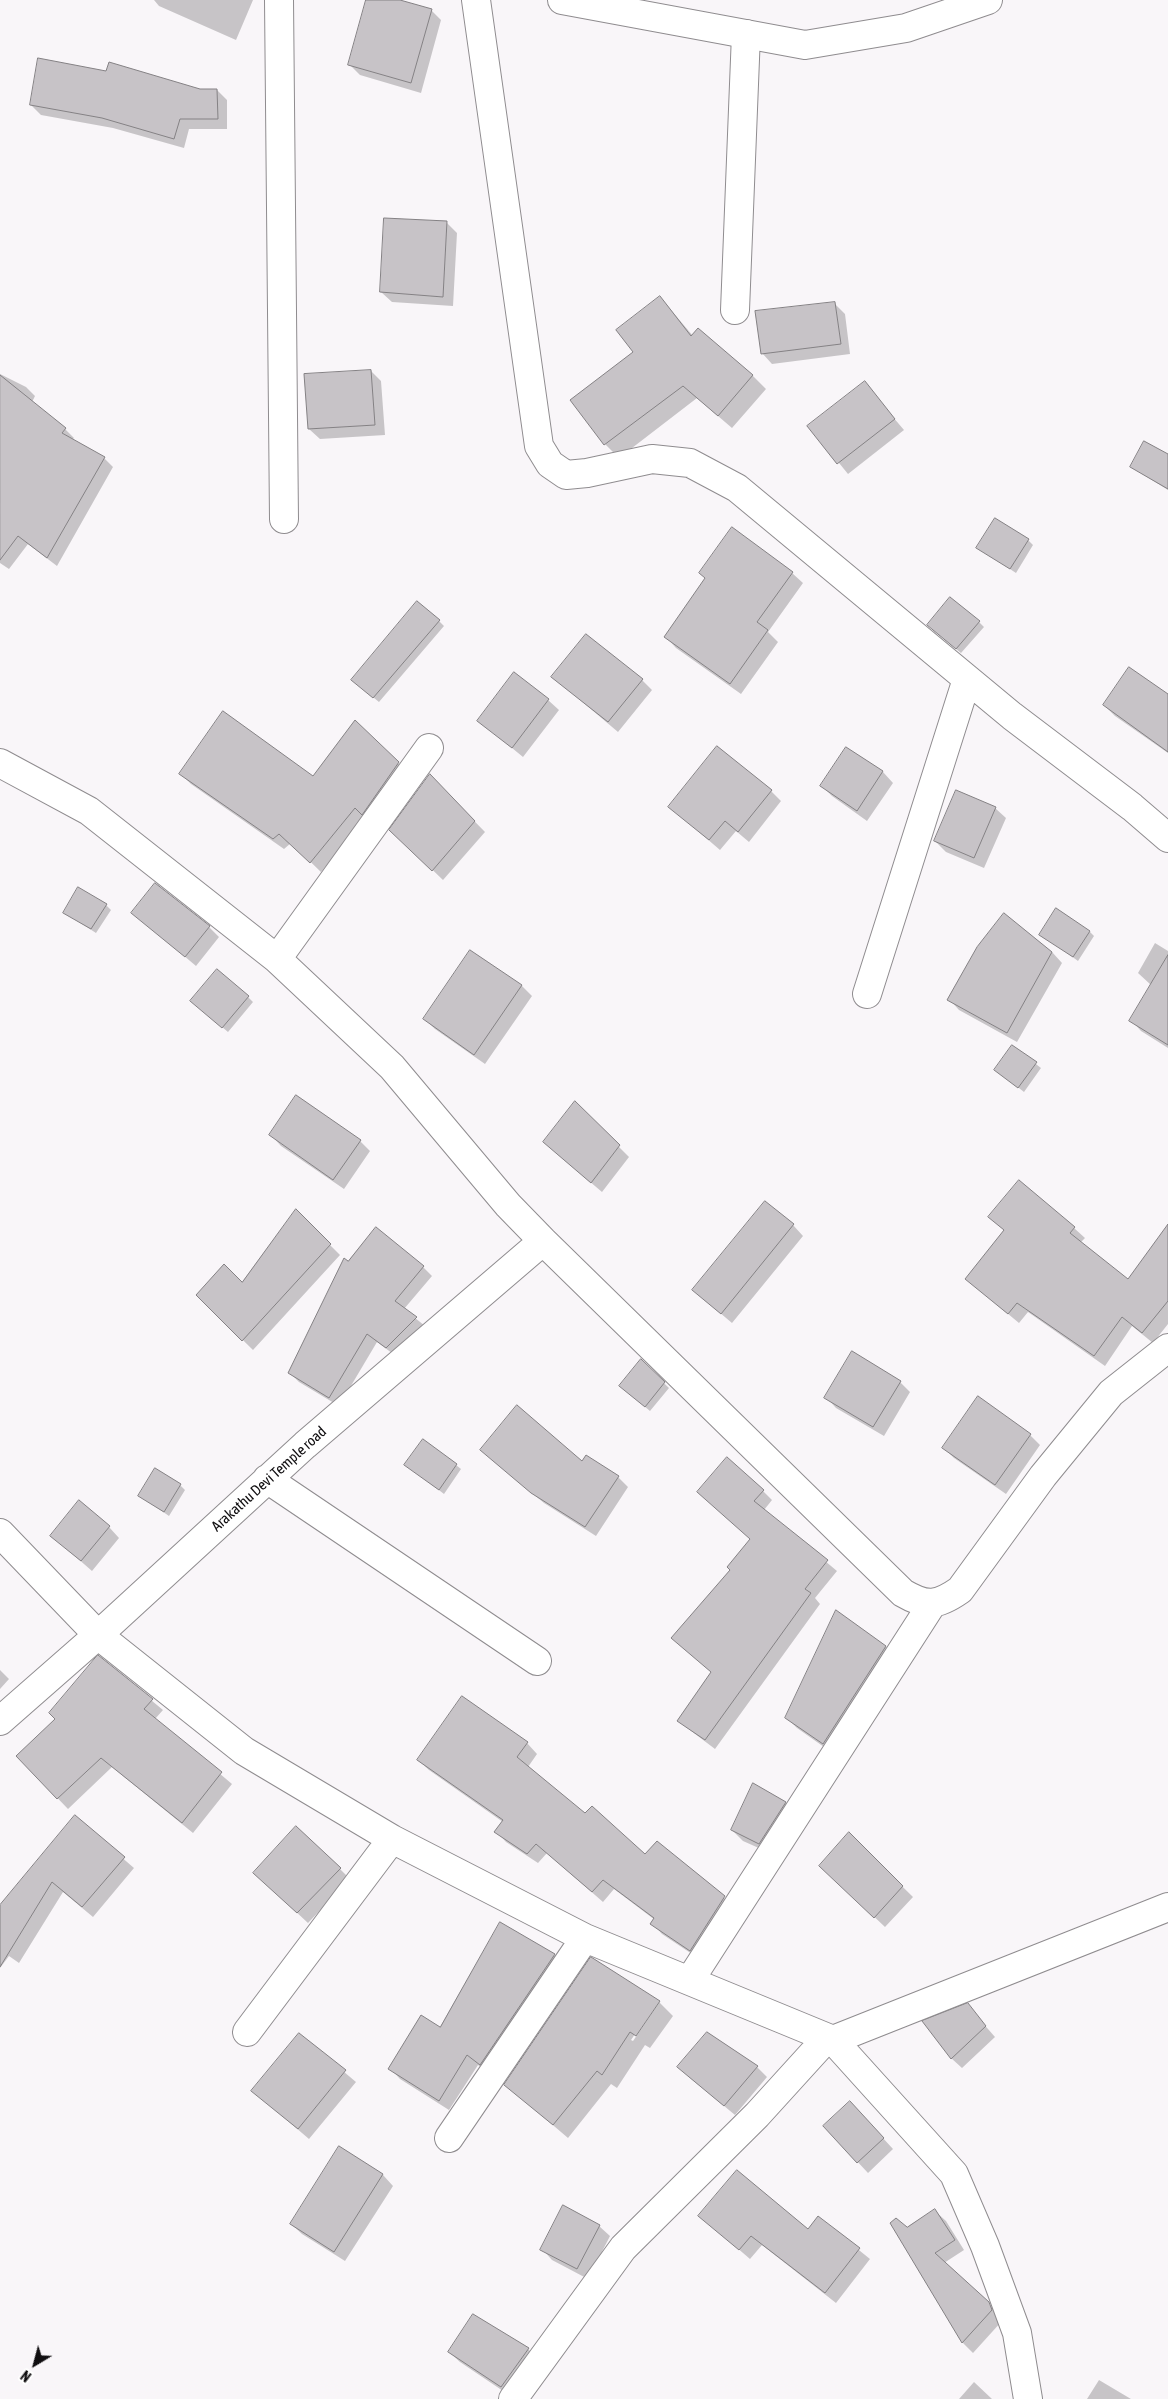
<!DOCTYPE html>
<html>
<head>
<meta charset="utf-8">
<style>
	body { margin:0 }
	#map { position:relative; width:1168px; height:2399px; overflow:hidden; background:#f9f6f9; font-family:"Asap Condensed",sans-serif }
	canvas { display:block }
	.north { position:absolute; left:10px; top:2339px; width:50px; height:50px; -webkit-text-stroke:4px #fff; paint-order:stroke; rotate:217deg; font-size:14px; font-weight:700; line-height:20px; text-align:center; color:#100e10 }
	.north::after { content:''; display:block; margin:auto; width:18px; height:22px; background:#100e10; clip-path:polygon(50% 0,100% 100%,50% 72%,0 100%) }
</style>
</head>
<body>
<div id="map">
<canvas width="1168" height="2399"></canvas>
<div class="north">N</div>
</div>
<script>
const c = document.querySelector('canvas').getContext('2d');
c.lineJoin = 'round';
function fill(path, color) {
  c.fillStyle = color;
  c.fill(path, 'evenodd');
}
function strokePath(path, color, width, dash) {
  c.strokeStyle = color;
  c.lineWidth = width;
  c.lineCap = dash ? 'butt' : 'round';
  c.setLineDash(dash || []);
  c.stroke(path);
}
function label(font, color, halo, rows, align = 'center') {
  c.font = font + ' "Asap Condensed",sans-serif';
  c.lineWidth = 4;
  c.setLineDash([]);
  c.textBaseline = 'middle';
  c.strokeStyle = halo;
  c.fillStyle = color;
  for (const [text, x, y, turn = 0] of rows) {
    c.save();
    c.translate(x, y);
    c.rotate((+turn || 0) * Math.PI / 180);
    c.textAlign = isNaN(turn) ? turn : align;
    if (halo) c.strokeText(text, 0, 0);
    c.fillText(text, 0, 0);
    c.restore();
  }
}
fill(new Path2D(`
	M 154,0 L 253,0 L 236,40 L 159,6 Z
	M 368,0 L 396,0 L 431,10 L 441,20 L 421,93 L 360,75 L 350,65 Z
	M 200,90 L 217,90 L 227,100 L 227,129 L 189,129 L 184,148 L 113,128 L 41,115 L 31,105 Z
	M 447,223 L 457,233 L 453,306 L 392,302 L 381,292 Z
	M 660,297 L 693,336 L 752,375 L 766,389 L 732,428 L 697,398 L 619,458 L 605,444 L 572,400 L 635,352 Z
	M 835,304 L 845,314 L 850,354 L 772,364 L 762,353 Z
	M 371,371 L 381,381 L 385,435 L 320,439 L 309,429 Z
	M 0,374 L 26,387 L 35,396 L 32,402 L 65,429 L 74,438 L 72,440 L 104,458 L 113,467 L 57,566 L 28,544 L 9,569 L 0,563 Z
	M 864,383 L 904,430 L 848,474 L 809,426 Z
	M 1168,456 L 1168,490 L 1131,467 Z
	M 1028,540 L 1033,545 L 1016,573 L 978,548 Z
	M 792,573 L 803,583 L 768,632 L 778,642 L 741,694 L 676,648 L 666,637 Z
	M 439,621 L 444,626 L 379,702 L 358,685 Z
	M 979,622 L 984,627 L 961,653 L 933,630 Z
	M 553,677 L 642,680 L 652,690 L 618,732 Z
	M 1168,695 L 1168,753 L 1115,716 L 1104,705 Z
	M 548,700 L 559,710 L 523,757 L 479,721 Z
	M 356,722 L 409,774 L 366,817 L 321,872 L 291,843 L 284,849 L 191,784 L 180,773 L 314,777 Z
	M 847,748 L 883,772 L 893,783 L 867,821 L 832,796 L 822,786 Z
	M 440,786 L 485,832 L 443,880 L 391,830 Z
	M 771,791 L 781,801 L 749,842 L 736,831 L 720,850 L 670,807 Z
	M 995,808 L 1006,818 L 984,868 L 946,852 L 935,841 Z
	M 106,905 L 111,910 L 96,933 L 65,913 Z
	M 132,912 L 209,927 L 219,937 L 196,966 Z
	M 1090,932 L 1094,936 L 1078,961 L 1041,934 Z
	M 1155,943 L 1168,951 L 1168,1048 L 1141,1031 L 1131,1020 L 1151,985 L 1138,973 Z
	M 1052,952 L 1062,963 L 1017,1042 L 959,1010 L 949,999 Z
	M 521,985 L 532,996 L 485,1064 L 435,1029 L 425,1019 Z
	M 248,997 L 253,1002 L 228,1032 L 197,1006 Z
	M 1013,1046 L 1041,1068 L 1024,1092 L 996,1070 Z
	M 575,1103 L 629,1157 L 602,1192 L 555,1152 Z
	M 271,1135 L 360,1141 L 370,1151 L 344,1189 L 281,1146 Z
	M 296,1211 L 340,1255 L 253,1350 L 197,1295 L 242,1284 Z
	M 989,1217 L 1074,1228 L 1085,1238 L 1080,1243 L 1128,1281 L 1168,1226 L 1168,1324 L 1153,1343 L 1132,1326 L 1105,1366 L 1028,1312 L 1019,1323 L 966,1279 L 1005,1231 Z
	M 793,1225 L 803,1236 L 732,1323 L 693,1290 Z
	M 348,1263 L 423,1267 L 432,1276 L 404,1309 L 425,1326 L 396,1356 L 377,1342 L 339,1406 L 299,1382 L 290,1373 Z
	M 641,1361 L 669,1388 L 650,1411 L 626,1391 Z
	M 900,1382 L 910,1392 L 884,1436 L 836,1408 L 826,1397 Z
	M 1030,1435 L 1040,1445 L 1006,1494 L 954,1458 L 944,1448 Z
	M 492,1460 L 618,1477 L 628,1487 L 596,1536 L 544,1503 Z
	M 406,1465 L 456,1465 L 461,1469 L 444,1494 Z
	M 180,1485 L 185,1490 L 169,1516 L 140,1496 Z
	M 763,1491 L 772,1500 L 764,1510 L 837,1571 L 815,1598 L 820,1604 L 715,1749 L 678,1721 L 712,1673 L 731,1570 L 751,1539 L 699,1492 Z
	M 109,1527 L 119,1538 L 92,1571 L 52,1536 Z
	M 836,1612 L 886,1647 L 896,1657 L 834,1754 L 797,1728 L 786,1717 Z
	M 99,1657 L 163,1710 L 155,1719 L 232,1784 L 193,1833 L 112,1767 L 68,1809 L 17,1756 L 56,1719 Z
	M 0,1670 L 9,1679 L 0,1689 Z
	M 527,1743 L 537,1754 L 528,1767 L 585,1815 L 646,1856 L 657,1843 L 735,1907 L 701,1960 L 662,1934 L 652,1923 L 655,1920 L 614,1889 L 603,1902 L 547,1853 L 538,1863 L 506,1842 L 496,1831 L 503,1822 L 429,1770 L 418,1760 Z
	M 786,1803 L 796,1813 L 770,1853 L 743,1841 L 732,1830 Z
	M 75,1817 L 134,1868 L 93,1917 L 63,1892 L 19,1963 L 9,1956 L 0,1968 L 0,1907 Z
	M 849,1834 L 913,1897 L 885,1927 L 831,1876 Z
	M 340,1869 L 350,1879 L 308,1923 L 265,1883 Z
	M 501,1924 L 554,1955 L 565,1965 L 491,2074 L 478,2065 L 449,2110 L 400,2079 L 390,2068 L 441,2029 Z
	M 659,2002 L 673,2016 L 650,2048 L 645,2045 L 617,2088 L 611,2084 L 568,2138 L 506,2085 ZM 656,2003 L 659,2003 L 633,2041 L 631,2040 Z
	M 967,2005 L 995,2037 L 962,2068 L 951,2058 Z
	M 299,2034 L 356,2082 L 309,2139 L 253,2091 Z
	M 757,2067 L 767,2077 L 735,2115 L 689,2077 Z
	M 860,2113 L 893,2149 L 868,2173 L 824,2126 Z
	M 340,2148 L 383,2175 L 393,2186 L 345,2261 L 302,2234 L 291,2224 Z
	M 935,2211 L 946,2221 L 964,2250 L 944,2263 L 999,2314 L 1002,2321 L 973,2353 L 963,2343 L 892,2223 L 907,2229 Z
	M 700,2216 L 808,2231 L 818,2217 L 870,2259 L 836,2303 L 762,2245 L 750,2259 Z
	M 599,2226 L 610,2236 L 588,2279 L 552,2260 L 542,2249 Z
	M 528,2349 L 538,2359 L 512,2397 L 460,2362 L 449,2352 Z
	M 1099,2380 L 1131,2399 L 1087,2399 Z
	M 974,2382 L 992,2399 L 959,2399 Z`), '#0003');
const building = new Path2D(`
	M 366,0 L 400,0 L 432,9 L 411,83 L 348,65 Z
	M 38,58 L 106,71 L 109,62 L 200,89 L 217,89 L 218,119 L 180,119 L 174,139 L 102,118 L 30,105 Z
	M 384,218 L 447,221 L 443,297 L 380,292 Z
	M 660,296 L 691,336 L 698,328 L 753,375 L 718,416 L 683,386 L 604,445 L 570,400 L 633,352 L 616,330 Z
	M 835,302 L 841,344 L 761,354 L 755,311 Z
	M 371,370 L 375,425 L 308,429 L 304,374 Z
	M 0,375 L 66,428 L 62,433 L 105,457 L 47,558 L 18,536 L 0,560 Z
	M 865,381 L 895,419 L 837,464 L 807,426 Z
	M 1144,441 L 1168,454 L 1168,489 L 1130,467 Z
	M 995,518 L 1029,539 L 1010,569 L 976,548 Z
	M 732,527 L 793,572 L 757,622 L 768,630 L 730,684 L 664,637 L 705,578 L 699,573 Z
	M 950,597 L 980,621 L 956,649 L 927,625 Z
	M 417,601 L 440,620 L 373,698 L 351,680 Z
	M 586,634 L 643,679 L 608,722 L 551,677 Z
	M 1129,667 L 1168,694 L 1168,752 L 1103,705 Z
	M 514,672 L 549,699 L 512,748 L 477,721 Z
	M 223,711 L 313,776 L 355,720 L 399,762 L 362,815 L 355,808 L 310,863 L 279,834 L 273,839 L 179,774 Z
	M 717,746 L 772,790 L 738,832 L 725,821 L 709,840 L 668,807 Z
	M 846,747 L 883,771 L 857,811 L 820,786 Z
	M 430,774 L 475,821 L 432,871 L 389,830 Z
	M 956,790 L 996,807 L 974,858 L 934,841 Z
	M 155,883 L 210,926 L 185,957 L 131,913 Z
	M 78,887 L 107,904 L 91,929 L 63,913 Z
	M 1056,908 L 1090,931 L 1073,957 L 1039,935 Z
	M 1004,913 L 1052,952 L 1007,1033 L 947,1000 L 977,947 Z
	M 470,950 L 522,985 L 474,1055 L 423,1019 Z
	M 1168,955 L 1168,1045 L 1129,1021 Z
	M 217,969 L 249,996 L 222,1028 L 190,1001 Z
	M 1012,1045 L 1037,1062 L 1018,1088 L 994,1070 Z
	M 296,1095 L 361,1140 L 333,1180 L 269,1135 Z
	M 575,1101 L 620,1145 L 591,1183 L 543,1142 Z
	M 1019,1180 L 1075,1227 L 1070,1233 L 1128,1279 L 1168,1224 L 1168,1301 L 1142,1333 L 1122,1317 L 1094,1356 L 1017,1303 L 1008,1314 L 965,1279 L 1004,1230 L 988,1217 Z
	M 765,1201 L 794,1224 L 721,1314 L 692,1290 Z
	M 296,1209 L 331,1244 L 242,1341 L 196,1295 L 224,1264 L 242,1282 Z
	M 376,1227 L 424,1266 L 395,1301 L 417,1317 L 386,1348 L 367,1334 L 329,1398 L 288,1373 L 344,1258 L 348,1261 Z
	M 852,1351 L 901,1381 L 873,1427 L 824,1398 Z
	M 641,1359 L 665,1382 L 645,1407 L 619,1386 Z
	M 978,1396 L 1031,1434 L 995,1485 L 942,1448 Z
	M 517,1405 L 582,1461 L 586,1455 L 619,1476 L 585,1527 L 531,1493 L 480,1450 Z
	M 423,1439 L 457,1464 L 439,1490 L 404,1465 Z
	M 727,1457 L 764,1490 L 754,1501 L 828,1560 L 805,1589 L 811,1593 L 705,1740 L 677,1721 L 711,1672 L 671,1638 L 730,1570 L 727,1567 L 750,1539 L 697,1492 Z
	M 155,1468 L 181,1484 L 164,1512 L 138,1496 Z
	M 79,1500 L 110,1526 L 81,1561 L 50,1536 Z
	M 836,1610 L 886,1646 L 823,1744 L 785,1718 Z
	M 98,1655 L 153,1699 L 144,1709 L 222,1772 L 182,1823 L 101,1758 L 57,1799 L 16,1756 L 55,1719 L 49,1713 Z
	M 462,1696 L 528,1742 L 517,1757 L 585,1813 L 592,1806 L 645,1854 L 657,1841 L 725,1896 L 690,1951 L 650,1924 L 654,1918 L 603,1880 L 592,1892 L 536,1844 L 527,1854 L 494,1832 L 503,1820 L 417,1760 Z
	M 753,1783 L 786,1802 L 759,1844 L 731,1830 Z
	M 75,1815 L 125,1857 L 82,1907 L 52,1882 L 0,1967 L 0,1905 Z
	M 296,1826 L 341,1868 L 297,1913 L 253,1873 Z
	M 849,1832 L 903,1886 L 874,1918 L 819,1866 Z
	M 500,1922 L 555,1954 L 480,2065 L 467,2055 L 439,2101 L 388,2069 L 421,2015 L 440,2027 Z
	M 591,1957 L 660,2001 L 636,2036 L 630,2032 L 602,2075 L 597,2071 L 553,2125 L 504,2085 Z
	M 968,2003 L 986,2026 L 951,2059 L 922,2021 Z
	M 707,2032 L 758,2066 L 724,2106 L 677,2067 Z
	M 299,2033 L 346,2070 L 298,2129 L 251,2091 Z
	M 850,2101 L 884,2138 L 857,2163 L 823,2126 Z
	M 339,2146 L 383,2174 L 334,2252 L 290,2224 Z
	M 737,2170 L 808,2229 L 818,2216 L 860,2248 L 825,2293 L 751,2236 L 739,2250 L 698,2216 Z
	M 563,2205 L 600,2225 L 577,2269 L 540,2250 Z
	M 935,2209 L 955,2240 L 935,2253 L 989,2302 L 992,2310 L 962,2343 L 890,2223 L 896,2218 L 907,2227 Z
	M 473,2314 L 529,2348 L 501,2387 L 448,2352 Z`);
fill(building, '#c7c3c7');
strokePath(building, '#848184', 1);
const minor = new Path2D(`
	M 279,0 L 284,519
	M 476,0 L 539,446 L 550,464 L 566,475 L 587,473 L 652,459 L 690,463 L 737,488 L 1012,716 L 1132,807 L 1168,838
	M 735,310 L 746,34
	M 0,763 L 89,811 L 277,959 L 392,1067 L 508,1205 L 543,1241 L 903,1593 C 927,1607 937,1606 960,1590 L 1043,1476 L 1111,1393 L 1168,1348
	M 277,959 L 429,748
	M 867,994 L 967,679
	M 267,1479 L 537,1661
	M 0,1533 L 98,1635 L 244,1751 L 392,1839 L 585,1938 L 833,2040 L 954,2174 L 985,2246 L 1017,2333 L 1028,2399
	M 0,1721 L 98,1635 L 305,1445 L 543,1241
	M 690,1980 L 932,1604
	M 247,2032 L 392,1839
	M 833,2040 L 1168,1907
	M 449,2138 L 585,1938
	M 513,2399 L 623,2248 L 757,2115 L 827,2038`);
const tertiary = new Path2D(`
	M 562,0 L 805,45 L 906,28 L 988,0`);
strokePath(minor, '#8f8c8f', 30);
strokePath(tertiary, '#8f8c8f', 30);
strokePath(minor, '#fff', 28);
strokePath(tertiary, '#fff', 28);
label('15px', '#100e10', '#fff', [
	["Arakathu Devi Temple road",269,1479,-42]
]);
</script>
</body>
</html>
